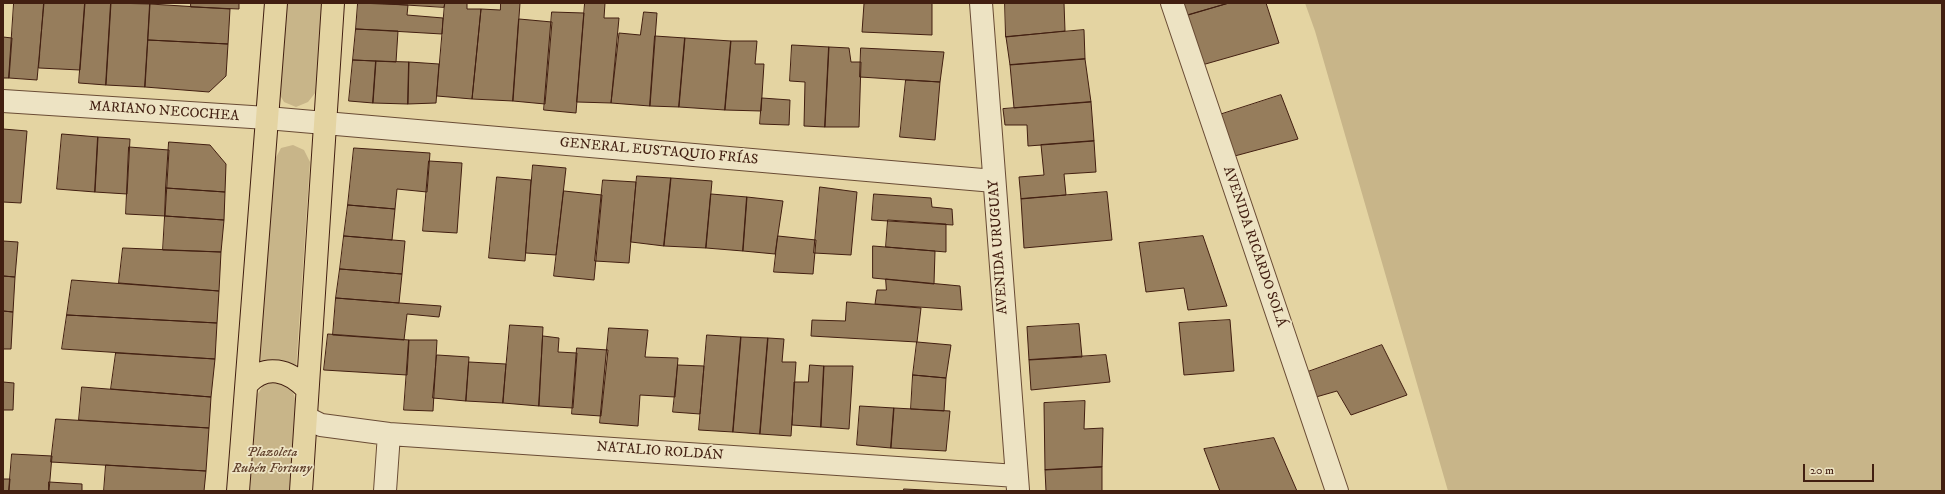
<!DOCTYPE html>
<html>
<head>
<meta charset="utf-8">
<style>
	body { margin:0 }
	#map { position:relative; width:1945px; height:494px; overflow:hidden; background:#e4d4a2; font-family:"IM FELL DW Pica",serif }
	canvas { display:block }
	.frame { position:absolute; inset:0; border:4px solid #421f11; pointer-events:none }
	.scale { position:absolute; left:1803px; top:464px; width:71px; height:18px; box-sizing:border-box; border:2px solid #421f11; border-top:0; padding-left:5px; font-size:12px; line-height:14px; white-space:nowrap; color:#421f11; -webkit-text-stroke:3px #ede3c3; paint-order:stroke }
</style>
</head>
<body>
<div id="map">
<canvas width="1945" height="494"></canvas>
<div class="frame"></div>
<div class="scale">20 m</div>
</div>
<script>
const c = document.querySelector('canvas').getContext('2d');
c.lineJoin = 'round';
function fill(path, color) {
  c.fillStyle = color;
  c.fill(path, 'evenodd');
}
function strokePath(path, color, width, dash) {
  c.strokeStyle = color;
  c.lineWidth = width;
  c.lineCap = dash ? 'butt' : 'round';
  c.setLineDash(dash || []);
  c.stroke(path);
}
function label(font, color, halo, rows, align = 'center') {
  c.font = font + ' "IM FELL DW Pica",serif';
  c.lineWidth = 3.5;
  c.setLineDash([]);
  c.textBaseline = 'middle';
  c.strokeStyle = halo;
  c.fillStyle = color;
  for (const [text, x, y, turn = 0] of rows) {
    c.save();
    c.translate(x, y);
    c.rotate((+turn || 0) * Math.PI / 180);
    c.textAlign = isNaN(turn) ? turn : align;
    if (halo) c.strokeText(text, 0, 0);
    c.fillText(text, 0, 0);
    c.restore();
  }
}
fill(new Path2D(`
	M 284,3 L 322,3 L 316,92 L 308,102 L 296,107 L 284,102 L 277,90 Z
	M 1305,3 L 1942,3 L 1942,491 L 1448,491 L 1315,31 Z
	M 293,145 L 304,150 L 310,162 L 296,370 L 258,368 L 274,161 L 281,148 Z
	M 273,382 L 281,382 L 292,389 L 296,402 L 290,491 L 250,491 L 257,395 L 263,386 Z`), '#c8b589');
const building = new Path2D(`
	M 14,3 L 44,3 L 37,80 L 9,78 Z
	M 44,3 L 85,3 L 80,70 L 39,68 Z
	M 85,3 L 111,3 L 106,85 L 79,83 Z
	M 111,3 L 150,4 L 145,87 L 106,85 Z
	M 191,3 L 239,3 L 239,9 L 191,7 Z
	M 358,3 L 408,5 L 407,15 L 443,18 L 442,34 L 356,29 Z
	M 375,3 L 445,3 L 444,7 Z
	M 445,3 L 467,3 L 467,9 L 481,9 L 472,99 L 437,96 Z
	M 501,3 L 520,3 L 513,101 L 472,99 L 481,9 L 500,10 Z
	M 585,3 L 605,3 L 604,18 L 619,18 L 611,103 L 577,102 Z
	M 893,3 L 932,3 L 932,35 L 862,32 L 864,4 Z
	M 1005,3 L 1064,3 L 1065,31 L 1006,37 Z
	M 1181,3 L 1229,3 L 1185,16 Z
	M 1229,3 L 1266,3 L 1279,43 L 1202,65 L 1185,16 Z
	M 150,4 L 230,9 L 228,44 L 148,40 Z
	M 552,12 L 584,13 L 576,113 L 544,110 Z
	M 644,12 L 657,13 L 650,106 L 611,103 L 619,33 L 640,35 Z
	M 519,19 L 552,22 L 545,104 L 513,101 Z
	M 356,29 L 398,31 L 396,62 L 353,60 Z
	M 1084,30 L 1085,59 L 1010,65 L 1006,37 Z
	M 655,36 L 685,38 L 679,107 L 650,106 Z
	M 3,37 L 12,38 L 9,78 L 3,78 Z
	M 685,38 L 731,41 L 725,110 L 679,107 Z
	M 148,40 L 228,44 L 226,76 L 209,92 L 145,87 Z
	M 731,41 L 757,41 L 755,64 L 764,64 L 761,111 L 725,110 Z
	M 792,45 L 829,47 L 825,127 L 804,126 L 805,82 L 790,81 Z
	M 829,47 L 849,48 L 851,62 L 861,62 L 859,127 L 825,127 Z
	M 861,48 L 944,52 L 940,82 L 860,77 Z
	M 1085,59 L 1091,102 L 1014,108 L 1010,65 Z
	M 353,60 L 376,61 L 373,103 L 349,101 Z
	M 376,61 L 409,62 L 408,104 L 373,103 Z
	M 409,62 L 439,64 L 436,103 L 408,104 Z
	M 906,80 L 940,82 L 935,140 L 900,137 Z
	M 1281,95 L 1298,139 L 1231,157 L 1216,116 Z
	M 762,98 L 790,100 L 789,125 L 760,124 Z
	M 1091,102 L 1094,141 L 1028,146 L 1027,125 L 1005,125 L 1003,109 Z
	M 3,129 L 27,131 L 21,203 L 3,202 Z
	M 62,134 L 98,137 L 95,192 L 57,189 Z
	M 98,137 L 130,139 L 127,194 L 95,192 Z
	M 1094,141 L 1096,172 L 1064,174 L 1066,195 L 1021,199 L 1019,177 L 1044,175 L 1041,145 Z
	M 169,142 L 210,145 L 226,164 L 225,192 L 166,188 Z
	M 129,147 L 169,150 L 165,216 L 126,214 Z
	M 354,148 L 430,153 L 427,192 L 397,189 L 395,209 L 348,205 Z
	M 429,161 L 462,163 L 457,233 L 423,231 Z
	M 533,165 L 566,168 L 556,255 L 526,253 Z
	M 637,176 L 671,178 L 664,246 L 631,242 Z
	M 497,177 L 531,180 L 525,261 L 489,258 Z
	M 671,178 L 712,181 L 706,248 L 664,246 Z
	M 603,180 L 636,182 L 629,263 L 595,261 Z
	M 820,187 L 857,192 L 851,255 L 814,253 Z
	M 166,188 L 225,192 L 224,220 L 165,216 Z
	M 564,191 L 602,195 L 594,280 L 554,276 Z
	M 1107,192 L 1112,240 L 1024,248 L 1021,199 Z
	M 711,194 L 747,197 L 743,251 L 706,248 Z
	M 874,194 L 931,198 L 932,207 L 952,209 L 953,225 L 872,220 Z
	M 747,197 L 783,201 L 775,254 L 743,251 Z
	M 348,205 L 395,209 L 392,240 L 344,236 Z
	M 165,216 L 224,220 L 221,252 L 163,250 Z
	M 888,220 L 946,224 L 946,252 L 886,247 Z
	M 344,236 L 405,241 L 402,274 L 340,269 Z
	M 778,236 L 816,240 L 813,274 L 774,272 Z
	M 1203,236 L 1227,306 L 1188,310 L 1184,288 L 1146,292 L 1139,243 Z
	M 3,241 L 18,242 L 15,277 L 3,276 Z
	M 873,246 L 935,251 L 934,284 L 873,278 Z
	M 123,248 L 221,252 L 219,291 L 119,283 Z
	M 340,269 L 402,274 L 399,303 L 336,298 Z
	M 3,276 L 15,277 L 13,312 L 3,311 Z
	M 886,279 L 960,286 L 962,310 L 875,304 L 877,290 L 886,290 Z
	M 72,280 L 219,291 L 217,323 L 67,315 Z
	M 336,298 L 399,303 L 441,306 L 439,317 L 407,314 L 404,340 L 333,335 Z
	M 847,302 L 921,308 L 917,342 L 811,336 L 812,320 L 845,321 Z
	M 3,311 L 13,312 L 11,349 L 3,349 Z
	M 67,315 L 217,323 L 215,359 L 62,349 Z
	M 1230,320 L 1234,371 L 1184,375 L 1179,323 Z
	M 1079,324 L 1082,357 L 1029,360 L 1027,327 Z
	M 510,325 L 543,327 L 539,406 L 503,403 Z
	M 609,328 L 648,330 L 645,357 L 678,358 L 675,397 L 640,395 L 638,426 L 600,423 Z
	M 328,334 L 409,340 L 407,375 L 324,370 Z
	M 707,335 L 741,337 L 733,432 L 699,430 Z
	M 543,336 L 559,338 L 558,352 L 577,353 L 573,408 L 539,406 Z
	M 741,337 L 768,338 L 760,434 L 733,432 Z
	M 768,338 L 784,339 L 782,362 L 796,362 L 791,436 L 760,434 Z
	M 409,340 L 437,340 L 433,411 L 404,410 Z
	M 917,342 L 951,345 L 946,378 L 913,375 Z
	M 1382,345 L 1407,395 L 1351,415 L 1337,391 L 1316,397 L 1305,373 Z
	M 577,348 L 608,350 L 601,416 L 572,414 Z
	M 116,353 L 215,359 L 211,397 L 111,389 Z
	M 437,355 L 469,357 L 466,401 L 433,398 Z
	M 1106,355 L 1110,382 L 1031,390 L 1029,360 Z
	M 469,362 L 506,364 L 503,403 L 466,401 Z
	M 678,365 L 704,366 L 700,414 L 673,412 Z
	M 810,365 L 824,366 L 821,427 L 792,425 L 794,382 L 808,382 Z
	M 824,366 L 853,366 L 849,429 L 821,427 Z
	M 913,375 L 946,378 L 944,411 L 911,409 Z
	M 3,382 L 14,383 L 13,410 L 3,410 Z
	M 82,387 L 211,397 L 209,428 L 79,420 Z
	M 1085,401 L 1084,429 L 1103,428 L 1102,467 L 1045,470 L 1044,403 Z
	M 860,406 L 894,408 L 891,448 L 857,445 Z
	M 894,408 L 950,411 L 946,451 L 891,448 Z
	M 56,419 L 209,428 L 206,471 L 51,462 Z
	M 1274,438 L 1297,491 L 1220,491 L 1204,449 Z
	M 12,454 L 52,456 L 49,491 L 9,491 Z
	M 106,465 L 206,471 L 204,491 L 104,491 Z
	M 1102,467 L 1102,491 L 1046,491 L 1045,470 Z
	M 3,479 L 10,479 L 9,491 L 3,491 Z
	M 49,482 L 82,484 L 82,491 L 49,491 Z
	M 904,489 L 946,491 L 904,491 Z`);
fill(building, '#967d5c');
strokePath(building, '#421f11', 1);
const minor = new Path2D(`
	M 981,3 L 1018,490
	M 1172,3 L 1337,491
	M 3,101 L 267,118 L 994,181
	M 307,418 L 321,425 L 389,434 L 1017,476
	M 385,491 L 389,434`);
const major = new Path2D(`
	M 247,384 C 266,363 289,370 307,389
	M 238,491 L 276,3
	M 301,491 L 333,3`);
strokePath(minor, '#6a4c35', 24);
strokePath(major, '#421f11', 24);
strokePath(minor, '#ede3c3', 22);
strokePath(major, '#e4d4a2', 22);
label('14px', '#421f11', '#ede3c3', [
	["MARIANO NECOCHEA",164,112,4],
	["GENERAL EUSTAQUIO FRÍAS",659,152,5],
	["AVENIDA URUGUAY",999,247,-94],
	["AVENIDA RICARDO SOLÁ",1254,247,71],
	["NATALIO ROLDÁN",660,452,4]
]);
label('italic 14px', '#64442f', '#ede3c3', [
	["Plazoleta",272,453],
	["Rubén Fortuny",272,469]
]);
</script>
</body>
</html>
